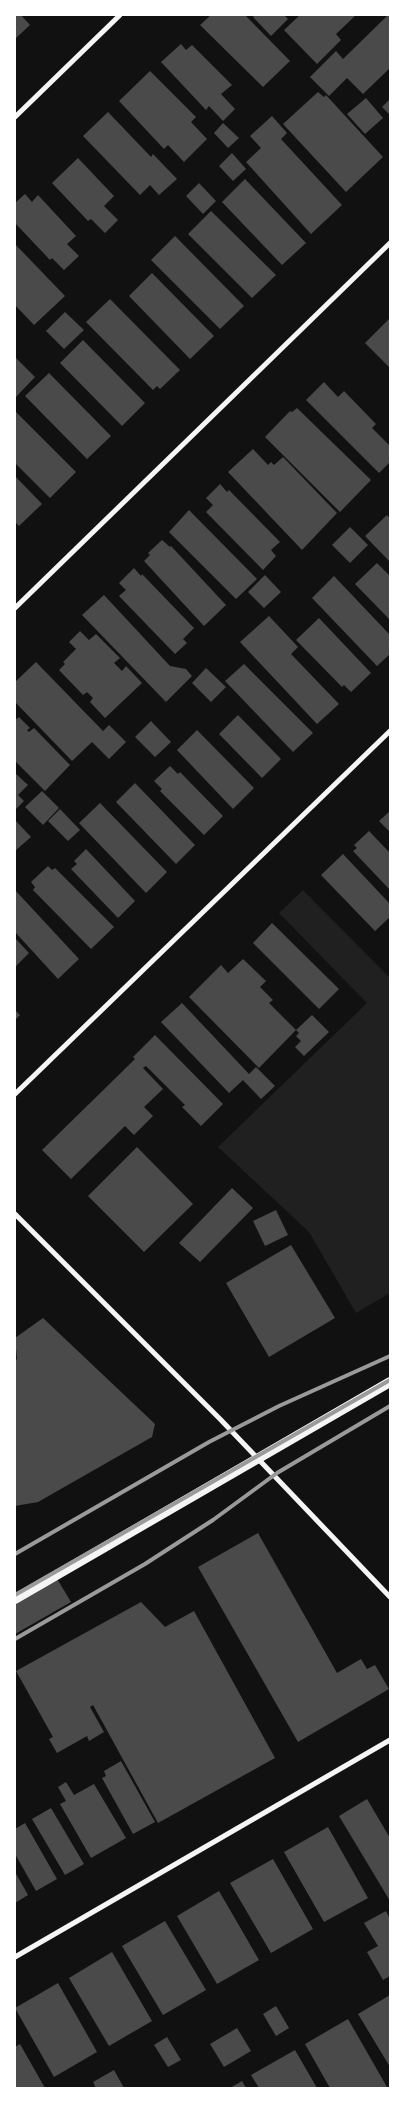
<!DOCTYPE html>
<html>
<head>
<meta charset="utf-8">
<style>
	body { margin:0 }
	#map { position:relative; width:405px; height:2103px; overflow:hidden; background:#111; font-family:Overpass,sans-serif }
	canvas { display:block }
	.frame { position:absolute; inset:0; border:16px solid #fff; pointer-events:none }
</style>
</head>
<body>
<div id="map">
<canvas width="405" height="2103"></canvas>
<div class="frame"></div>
</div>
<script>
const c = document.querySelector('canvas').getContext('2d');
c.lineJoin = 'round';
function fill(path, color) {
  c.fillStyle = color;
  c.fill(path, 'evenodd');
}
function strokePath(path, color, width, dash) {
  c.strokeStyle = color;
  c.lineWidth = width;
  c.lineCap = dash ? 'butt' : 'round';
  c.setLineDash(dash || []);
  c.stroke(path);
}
fill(new Path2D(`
	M 303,890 L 390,978 L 390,1293 L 356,1313 L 309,1232 L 218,1147 L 367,1003 L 279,913 Z`), '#202020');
fill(new Path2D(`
	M 15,15 L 21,15 L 30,25 L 15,39 Z
	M 211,15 L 245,15 L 290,61 L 263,87 L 200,25 Z
	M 255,15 L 284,15 L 288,19 L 271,36 L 253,17 Z
	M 300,15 L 356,15 L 336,34 L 341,40 L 317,64 L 284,30 Z
	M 388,15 L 390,15 L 390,68 L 363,94 L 347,78 L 329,96 L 310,77 L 336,51 L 343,59 Z
	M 181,44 L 186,50 L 192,45 L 232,85 L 221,94 L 235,109 L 223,121 L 209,106 L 206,110 L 161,62 Z
	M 150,71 L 196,117 L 191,122 L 207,139 L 184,162 L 168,145 L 164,149 L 119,101 Z
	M 318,92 L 324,97 L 326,95 L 383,157 L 346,192 L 283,124 Z
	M 366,98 L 383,118 L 365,134 L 347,114 Z
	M 390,99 L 390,115 L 382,107 Z
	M 108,112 L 151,157 L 153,154 L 177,179 L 159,195 L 150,185 L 140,195 L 83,136 Z
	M 272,116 L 287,133 L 281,139 L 342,205 L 311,234 L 246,162 L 261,148 L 250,136 Z
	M 223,123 L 239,138 L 228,148 L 214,133 Z
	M 232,153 L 246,169 L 233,181 L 219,166 Z
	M 78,158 L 114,196 L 104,206 L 118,220 L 105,233 L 91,219 L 88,221 L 52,183 Z
	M 245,179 L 306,243 L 282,265 L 222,202 Z
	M 199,183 L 216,201 L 203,214 L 186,196 Z
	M 25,194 L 32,202 L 38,195 L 76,236 L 67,244 L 79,256 L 64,270 L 52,258 L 50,260 L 15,223 L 15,203 Z
	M 211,211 L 276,275 L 252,298 L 188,234 Z
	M 175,236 L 244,306 L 220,329 L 151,260 Z
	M 15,244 L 65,296 L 34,325 L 15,305 Z
	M 152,273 L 214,336 L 190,359 L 129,296 Z
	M 110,299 L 180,370 L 160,389 L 157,386 L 153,390 L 86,322 Z
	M 65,312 L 84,330 L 64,349 L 46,331 Z
	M 389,319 L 390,321 L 390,368 L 365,343 Z
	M 83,340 L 145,403 L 122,426 L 60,363 Z
	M 15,357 L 35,377 L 15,398 Z
	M 49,373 L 111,436 L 87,459 L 25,396 Z
	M 324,382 L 338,397 L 344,391 L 376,424 L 372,428 L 390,446 L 390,462 L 379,473 L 306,400 Z
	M 297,408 L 371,480 L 340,512 L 265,437 L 290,411 L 292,412 Z
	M 15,411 L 76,472 L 50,498 L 15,463 Z
	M 253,449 L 268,465 L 271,462 L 274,465 L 283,457 L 337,513 L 302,550 L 228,472 Z
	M 15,476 L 42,504 L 19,526 L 15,522 Z
	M 220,484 L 227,492 L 229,490 L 280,542 L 271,550 L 276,556 L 263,570 L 206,512 L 213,505 L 206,498 Z
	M 189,510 L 257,579 L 236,599 L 169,532 Z
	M 387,515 L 390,519 L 390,562 L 365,536 Z
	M 350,527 L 368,545 L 350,563 L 332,545 Z
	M 162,540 L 170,547 L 171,546 L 226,605 L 204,626 L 144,561 L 150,555 L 148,553 Z
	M 377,563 L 390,576 L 390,620 L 355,584 Z
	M 134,568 L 141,576 L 142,574 L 194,628 L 183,639 L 187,643 L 175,654 L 119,596 L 126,590 L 119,583 Z
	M 265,575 L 281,592 L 264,608 L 248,592 Z
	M 334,576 L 390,635 L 390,654 L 377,666 L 312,598 Z
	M 104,595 L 170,666 L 186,669 L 192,676 L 166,702 L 82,615 Z
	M 269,616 L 298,647 L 291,654 L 339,704 L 317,724 L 240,642 Z
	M 319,618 L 371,673 L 351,692 L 344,685 L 342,687 L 296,640 Z
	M 80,631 L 89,640 L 96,634 L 120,658 L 114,663 L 122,671 L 126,666 L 142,683 L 105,718 L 90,702 L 93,698 L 87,692 L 83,695 L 59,670 L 65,664 L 63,662 L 76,649 L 69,642 Z
	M 36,662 L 103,731 L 109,725 L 126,742 L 109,759 L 92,742 L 72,761 L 15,702 L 15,682 Z
	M 244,664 L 313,733 L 293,752 L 225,681 Z
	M 206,668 L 226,687 L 211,702 L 192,683 Z
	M 238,715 L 281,759 L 262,778 L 219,734 Z
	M 19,717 L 30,728 L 27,730 L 29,732 L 34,728 L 70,765 L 45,791 L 15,761 L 15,718 L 17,719 Z
	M 151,721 L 171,742 L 155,757 L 135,737 Z
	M 197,730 L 254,788 L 233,809 L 177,750 Z
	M 170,766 L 178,774 L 180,772 L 223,816 L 204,835 L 160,791 L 162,789 L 154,781 Z
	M 15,773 L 28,785 L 18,795 L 24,801 L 15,810 Z
	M 135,783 L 195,845 L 176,864 L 116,802 Z
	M 42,791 L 59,808 L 43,825 L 25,807 Z
	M 100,803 L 167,872 L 146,893 L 79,823 Z
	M 60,809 L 80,830 L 68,841 L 48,821 Z
	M 390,811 L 390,832 L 379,821 Z
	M 15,820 L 31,837 L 15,851 Z
	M 369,831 L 390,853 L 390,890 L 353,851 L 357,848 L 354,845 Z
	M 86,849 L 135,901 L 118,918 L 71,869 L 77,864 L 74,861 Z
	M 343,854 L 390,904 L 390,917 L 375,931 L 321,875 Z
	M 48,866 L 52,870 L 55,868 L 114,927 L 91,949 L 33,890 L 35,887 L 31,882 Z
	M 15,890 L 79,959 L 58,979 L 15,932 Z
	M 272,923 L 339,989 L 319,1009 L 253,943 Z
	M 15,938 L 29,953 L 15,967 Z
	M 243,959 L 266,981 L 260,987 L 273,1000 L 269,1003 L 296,1030 L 259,1068 L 189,997 L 221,965 L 228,973 Z
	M 182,1003 L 249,1074 L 256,1067 L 275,1086 L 261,1099 L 243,1080 L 229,1093 L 161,1022 Z
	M 15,1010 L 20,1015 L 15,1020 Z
	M 312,1015 L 329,1032 L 304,1056 L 295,1047 L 301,1041 L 296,1036 L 299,1033 L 296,1030 Z
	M 155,1035 L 223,1104 L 201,1126 L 182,1107 L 185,1105 L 146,1066 L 143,1068 L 163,1089 L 144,1107 L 153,1116 L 134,1135 L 125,1126 L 71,1179 L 42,1150 L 135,1059 L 133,1057 Z
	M 137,1147 L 193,1204 L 144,1252 L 88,1196 Z
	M 232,1188 L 253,1208 L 200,1262 L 179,1243 Z
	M 276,1210 L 288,1235 L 265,1246 L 253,1221 Z
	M 291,1245 L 335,1318 L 269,1357 L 226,1283 Z
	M 43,1318 L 155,1424 L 152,1437 L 38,1502 L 15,1506 L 15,1361 L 17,1359 L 15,1338 Z
	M 258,1533 L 337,1673 L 361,1659 L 367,1669 L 375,1665 L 389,1689 L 298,1742 L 198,1567 Z
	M 56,1577 L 71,1602 L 15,1634 L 15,1600 Z
	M 141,1602 L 165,1627 L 194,1611 L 275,1758 L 158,1823 L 93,1705 L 90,1707 L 104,1732 L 89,1741 L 87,1736 L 57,1753 L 49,1739 L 53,1737 L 16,1671 Z
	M 121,1761 L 155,1822 L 133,1834 L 102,1778 L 106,1776 L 104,1771 Z
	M 66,1782 L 74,1795 L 94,1784 L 126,1838 L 91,1858 L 60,1804 L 66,1801 L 58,1787 Z
	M 367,1799 L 390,1838 L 390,1901 L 339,1816 Z
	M 51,1808 L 84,1864 L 65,1875 L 32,1819 Z
	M 25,1823 L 57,1879 L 36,1891 L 15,1854 L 15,1829 Z
	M 328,1827 L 368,1898 L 324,1922 L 284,1852 Z
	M 273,1859 L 313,1929 L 271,1953 L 230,1883 Z
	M 15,1872 L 28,1895 L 15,1903 Z
	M 219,1891 L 259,1960 L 217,1984 L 177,1916 Z
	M 386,1911 L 390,1919 L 390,1976 L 383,1980 L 367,1952 L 378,1946 L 364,1923 Z
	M 165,1921 L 206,1990 L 163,2015 L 122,1946 Z
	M 112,1952 L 152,2021 L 109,2046 L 69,1978 Z
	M 58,1983 L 97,2052 L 54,2077 L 15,2008 Z
	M 390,1995 L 390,2067 L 358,2014 Z
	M 276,2006 L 289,2028 L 276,2036 L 263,2014 Z
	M 348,2019 L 387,2087 L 386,2088 L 330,2088 L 305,2044 Z
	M 237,2028 L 251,2051 L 224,2067 L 210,2044 Z
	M 167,2037 L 181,2060 L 168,2067 L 154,2045 Z
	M 20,2044 L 45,2088 L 15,2088 L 15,2047 Z
	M 295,2050 L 317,2088 L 259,2088 L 251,2075 Z
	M 114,2070 L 124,2088 L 96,2088 L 93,2082 Z
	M 242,2081 L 246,2088 L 230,2088 Z`), '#4a4a4a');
strokePath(new Path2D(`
	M 15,117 L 120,15
	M 15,608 L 390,243
	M 15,1094 L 390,731
	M 15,1214 L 220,1419 L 390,1597
	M 15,1957 L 390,1740`), '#f5f5f5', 5);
strokePath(new Path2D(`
	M 15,1599 L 390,1382`), '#f5f5f5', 10);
strokePath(new Path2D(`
	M 15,1554 L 209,1442 L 279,1406 L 390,1356
	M 15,1595 L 390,1380
	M 15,1639 L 145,1564 L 213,1520 L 277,1473 L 390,1406`), '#9a9a9a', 4);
</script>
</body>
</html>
